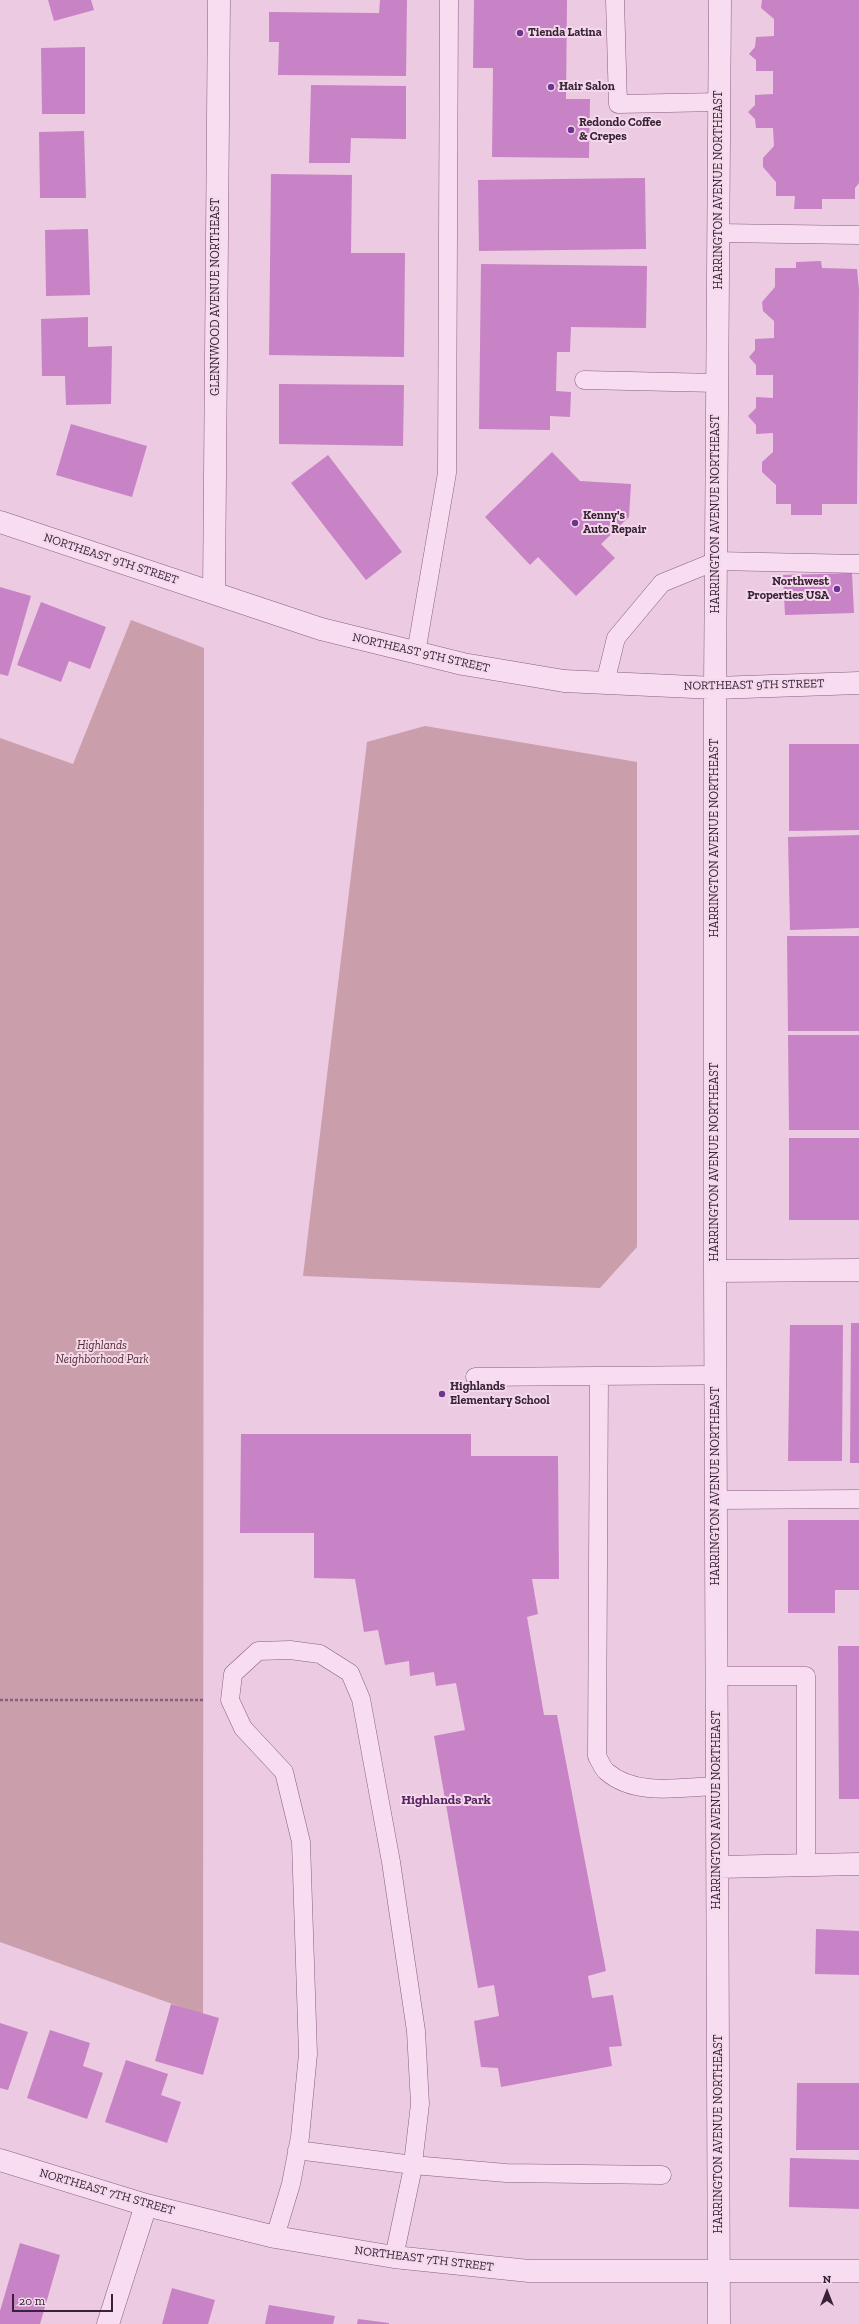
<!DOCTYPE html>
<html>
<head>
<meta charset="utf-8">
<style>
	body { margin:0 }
	#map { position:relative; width:859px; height:2324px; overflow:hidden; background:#eccae1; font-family:"Zilla Slab",serif }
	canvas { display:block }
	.north { position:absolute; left:807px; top:2272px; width:40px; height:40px; -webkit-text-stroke:3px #f4d9eb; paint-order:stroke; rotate:0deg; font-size:11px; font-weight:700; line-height:16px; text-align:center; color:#392237 }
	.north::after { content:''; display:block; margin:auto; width:14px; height:18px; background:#392237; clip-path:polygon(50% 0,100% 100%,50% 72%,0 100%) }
	.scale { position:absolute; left:12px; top:2294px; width:101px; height:18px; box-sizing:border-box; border:2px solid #392237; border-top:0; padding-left:5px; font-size:12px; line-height:14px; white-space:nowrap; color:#392237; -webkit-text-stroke:3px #f4d9eb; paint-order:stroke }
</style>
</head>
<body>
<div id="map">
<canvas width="859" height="2324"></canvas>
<div class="north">N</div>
<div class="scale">20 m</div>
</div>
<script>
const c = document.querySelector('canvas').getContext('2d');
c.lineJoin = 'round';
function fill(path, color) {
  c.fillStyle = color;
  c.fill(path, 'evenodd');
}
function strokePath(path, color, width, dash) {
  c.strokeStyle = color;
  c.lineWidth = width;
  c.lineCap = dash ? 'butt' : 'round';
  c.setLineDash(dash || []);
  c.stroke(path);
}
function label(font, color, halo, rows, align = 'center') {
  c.font = font + ' "Zilla Slab",serif';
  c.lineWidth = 4;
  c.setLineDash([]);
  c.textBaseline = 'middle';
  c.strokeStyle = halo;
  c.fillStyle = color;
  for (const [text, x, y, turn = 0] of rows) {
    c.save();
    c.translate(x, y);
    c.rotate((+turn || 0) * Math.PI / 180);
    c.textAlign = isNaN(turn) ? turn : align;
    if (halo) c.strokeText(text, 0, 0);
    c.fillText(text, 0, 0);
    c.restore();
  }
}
fill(new Path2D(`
	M 131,620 L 204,648 L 203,2015 L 0,1942 L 0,738 L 73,764 Z
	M 425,726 L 637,762 L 637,1247 L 600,1288 L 303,1276 L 367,742 Z`), '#ca9eaa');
fill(new Path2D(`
	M 48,0 L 91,0 L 94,10 L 54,21 Z
	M 380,0 L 407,0 L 406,76 L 278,75 L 279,42 L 269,42 L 269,12 L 379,13 Z
	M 474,0 L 567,0 L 566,99 L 590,99 L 589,158 L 492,157 L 493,68 L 473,68 Z
	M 762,0 L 859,0 L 859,183 L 855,188 L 855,199 L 822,199 L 822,209 L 794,209 L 795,196 L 776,196 L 776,182 L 763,167 L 763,158 L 774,146 L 773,128 L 756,128 L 755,119 L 748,112 L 755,105 L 755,95 L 773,94 L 773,71 L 756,71 L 756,60 L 749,54 L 755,47 L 756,37 L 774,36 L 774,19 L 761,8 Z
	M 85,47 L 85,114 L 42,114 L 41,48 Z
	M 311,85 L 406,86 L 406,139 L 351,138 L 350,163 L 309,163 Z
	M 84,131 L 86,198 L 40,198 L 39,132 Z
	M 271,174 L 352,175 L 351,253 L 405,253 L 404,357 L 269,355 Z
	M 645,178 L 646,249 L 479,251 L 478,180 Z
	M 88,229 L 90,295 L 46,296 L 45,230 Z
	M 821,261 L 822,268 L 857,269 L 859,289 L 857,504 L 822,504 L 822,515 L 791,515 L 791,504 L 776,504 L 776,485 L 762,472 L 762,462 L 773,452 L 773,433 L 756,434 L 756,425 L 748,416 L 756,408 L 756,397 L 773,398 L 773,375 L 756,375 L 756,365 L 749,357 L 755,350 L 755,339 L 774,338 L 774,321 L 763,311 L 762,302 L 775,287 L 775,268 L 796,268 L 796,262 Z
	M 481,264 L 647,266 L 646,328 L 571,327 L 570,352 L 557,352 L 556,391 L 571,392 L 570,417 L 550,416 L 550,430 L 479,429 Z
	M 88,317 L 88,347 L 112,346 L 111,404 L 66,405 L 65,376 L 42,376 L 41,319 Z
	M 279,384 L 404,385 L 403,446 L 279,444 Z
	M 71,424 L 147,446 L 132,497 L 56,475 Z
	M 552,452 L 580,481 L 631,484 L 629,517 L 601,544 L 615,558 L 576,596 L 538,557 L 530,565 L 485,517 Z
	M 328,455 L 402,552 L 366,580 L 291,483 Z
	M 852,573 L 854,613 L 785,615 L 783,575 Z
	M 0,587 L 31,596 L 8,676 L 0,674 Z
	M 41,602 L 106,627 L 90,669 L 69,661 L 61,682 L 17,665 Z
	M 789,744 L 859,744 L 859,830 L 789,831 Z
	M 859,835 L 859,928 L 790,930 L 788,837 Z
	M 787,936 L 859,936 L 859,1031 L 788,1031 Z
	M 788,1035 L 859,1035 L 859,1130 L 789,1130 Z
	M 789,1138 L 859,1138 L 859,1220 L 789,1220 Z
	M 851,1323 L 859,1323 L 859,1463 L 850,1463 Z
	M 790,1325 L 843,1325 L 842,1461 L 788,1461 Z
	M 241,1434 L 471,1434 L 471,1456 L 558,1456 L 559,1579 L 532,1579 L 538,1614 L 527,1617 L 544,1715 L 557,1715 L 606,1971 L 588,1976 L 592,1998 L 613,1995 L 622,2046 L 609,2047 L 612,2066 L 501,2087 L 498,2068 L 481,2067 L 474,2021 L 499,2016 L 494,1985 L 478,1988 L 434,1736 L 465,1730 L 456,1683 L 436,1686 L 434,1672 L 410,1676 L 409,1661 L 385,1665 L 378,1630 L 364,1632 L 355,1579 L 314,1578 L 314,1533 L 240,1533 Z
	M 788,1520 L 859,1520 L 859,1590 L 835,1590 L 835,1613 L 788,1613 Z
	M 838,1646 L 859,1646 L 859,1799 L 839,1799 Z
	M 816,1929 L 859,1931 L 859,1975 L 815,1974 Z
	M 171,2004 L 219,2018 L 203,2075 L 155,2061 Z
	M 0,2023 L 28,2032 L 8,2090 L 0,2088 Z
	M 50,2030 L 90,2043 L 83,2066 L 103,2073 L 87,2119 L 27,2098 Z
	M 126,2060 L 168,2074 L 161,2095 L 181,2102 L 167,2143 L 105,2122 Z
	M 797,2083 L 859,2083 L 859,2150 L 796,2150 Z
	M 790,2158 L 859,2160 L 859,2209 L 789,2207 Z
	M 20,2243 L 60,2255 L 40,2324 L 0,2324 L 0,2311 Z
	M 172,2288 L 215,2300 L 208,2324 L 162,2324 Z
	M 269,2305 L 335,2316 L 333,2324 L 265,2324 Z
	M 358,2319 L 389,2323 L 389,2324 L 357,2324 Z`), '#c783c5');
const lane = new Path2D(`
	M 615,0 L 618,104 L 719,102
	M 718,233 L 859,235
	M 584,380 L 717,383
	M 416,653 L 447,473 L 449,0
	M 605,683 L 616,638 L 662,583 L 716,561 L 859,564
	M 599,1376 L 597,1756 C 600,1761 602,1768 607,1772 C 636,1797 682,1787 717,1786
	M 475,1377 L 715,1375
	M 716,1500 L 859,1499
	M 717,1676 L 806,1676 L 806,1865
	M 297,2150 L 413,2165 L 506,2173 L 662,2175
	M 275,2237 L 291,2184 L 300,2137 L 308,2054 L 301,1842 L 284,1772 L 243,1728 L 230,1700 L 233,1674 L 258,1651 L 290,1650 L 320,1654 L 350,1673 L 361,1699 L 391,1862 L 416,2031 L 420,2104 L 412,2172 L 394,2257`);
const street = new Path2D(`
	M 0,522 L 321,629 L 463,664 L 564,681 L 715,688 L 859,683
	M 214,593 L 219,0
	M 715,1271 L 859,1270
	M 718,1867 L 859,1864
	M 0,2160 L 146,2205 L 275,2237 L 394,2257 L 529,2271 L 859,2271
	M 108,2324 L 146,2205
	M 719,2324 L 715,1271 L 715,688 L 720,0`);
strokePath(lane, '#875f82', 19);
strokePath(street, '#875f82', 23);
strokePath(new Path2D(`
	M 0,1700 L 204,1700`), '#875f82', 2.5, [3, 2]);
strokePath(lane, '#f7ddef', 18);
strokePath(street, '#f7ddef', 22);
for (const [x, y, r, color] of [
	[520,33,4,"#6d3492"],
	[551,87,4,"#6d3492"],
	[571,130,4,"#6d3492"],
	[575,523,4,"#6d3492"],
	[837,589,4,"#6d3492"],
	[442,1394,4,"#6d3492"]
]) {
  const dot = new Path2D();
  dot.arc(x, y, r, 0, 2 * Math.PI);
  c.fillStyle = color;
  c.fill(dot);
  strokePath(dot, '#f4d9eb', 1.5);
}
label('bold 12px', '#392237', '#f4d9eb', [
	["Tienda Latina",528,33],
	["Hair Salon",559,87],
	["Redondo Coffee",579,123],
	["& Crepes",579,137],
	["Kenny's",583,516],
	["Auto Repair",583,530],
	["Northwest",829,582,"right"],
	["Properties USA",829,596,"right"],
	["Highlands",450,1387],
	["Elementary School",450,1401]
], 'left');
label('12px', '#392237', '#f4d9eb', [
	["HARRINGTON AVENUE NORTHEAST",719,190,-90],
	["GLENNWOOD AVENUE NORTHEAST",216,297,-90],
	["HARRINGTON AVENUE NORTHEAST",716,514,-90],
	["NORTHEAST 9TH STREET",111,559,18],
	["NORTHEAST 9TH STREET",421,653,13],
	["NORTHEAST 9TH STREET",754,685,-1],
	["HARRINGTON AVENUE NORTHEAST",715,838,-90],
	["HARRINGTON AVENUE NORTHEAST",715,1162,-90],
	["HARRINGTON AVENUE NORTHEAST",716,1486,-90],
	["HARRINGTON AVENUE NORTHEAST",717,1810,-90],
	["HARRINGTON AVENUE NORTHEAST",719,2134,-90],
	["NORTHEAST 7TH STREET",107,2192,16],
	["NORTHEAST 7TH STREET",424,2259,7]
]);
label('italic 12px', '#542a30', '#f4d9eb', [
	["Highlands",102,1346],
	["Neighborhood Park",102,1360]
]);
label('bold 13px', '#582463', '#f4d9eb', [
	["Highlands Park",446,1800]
]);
</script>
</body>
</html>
